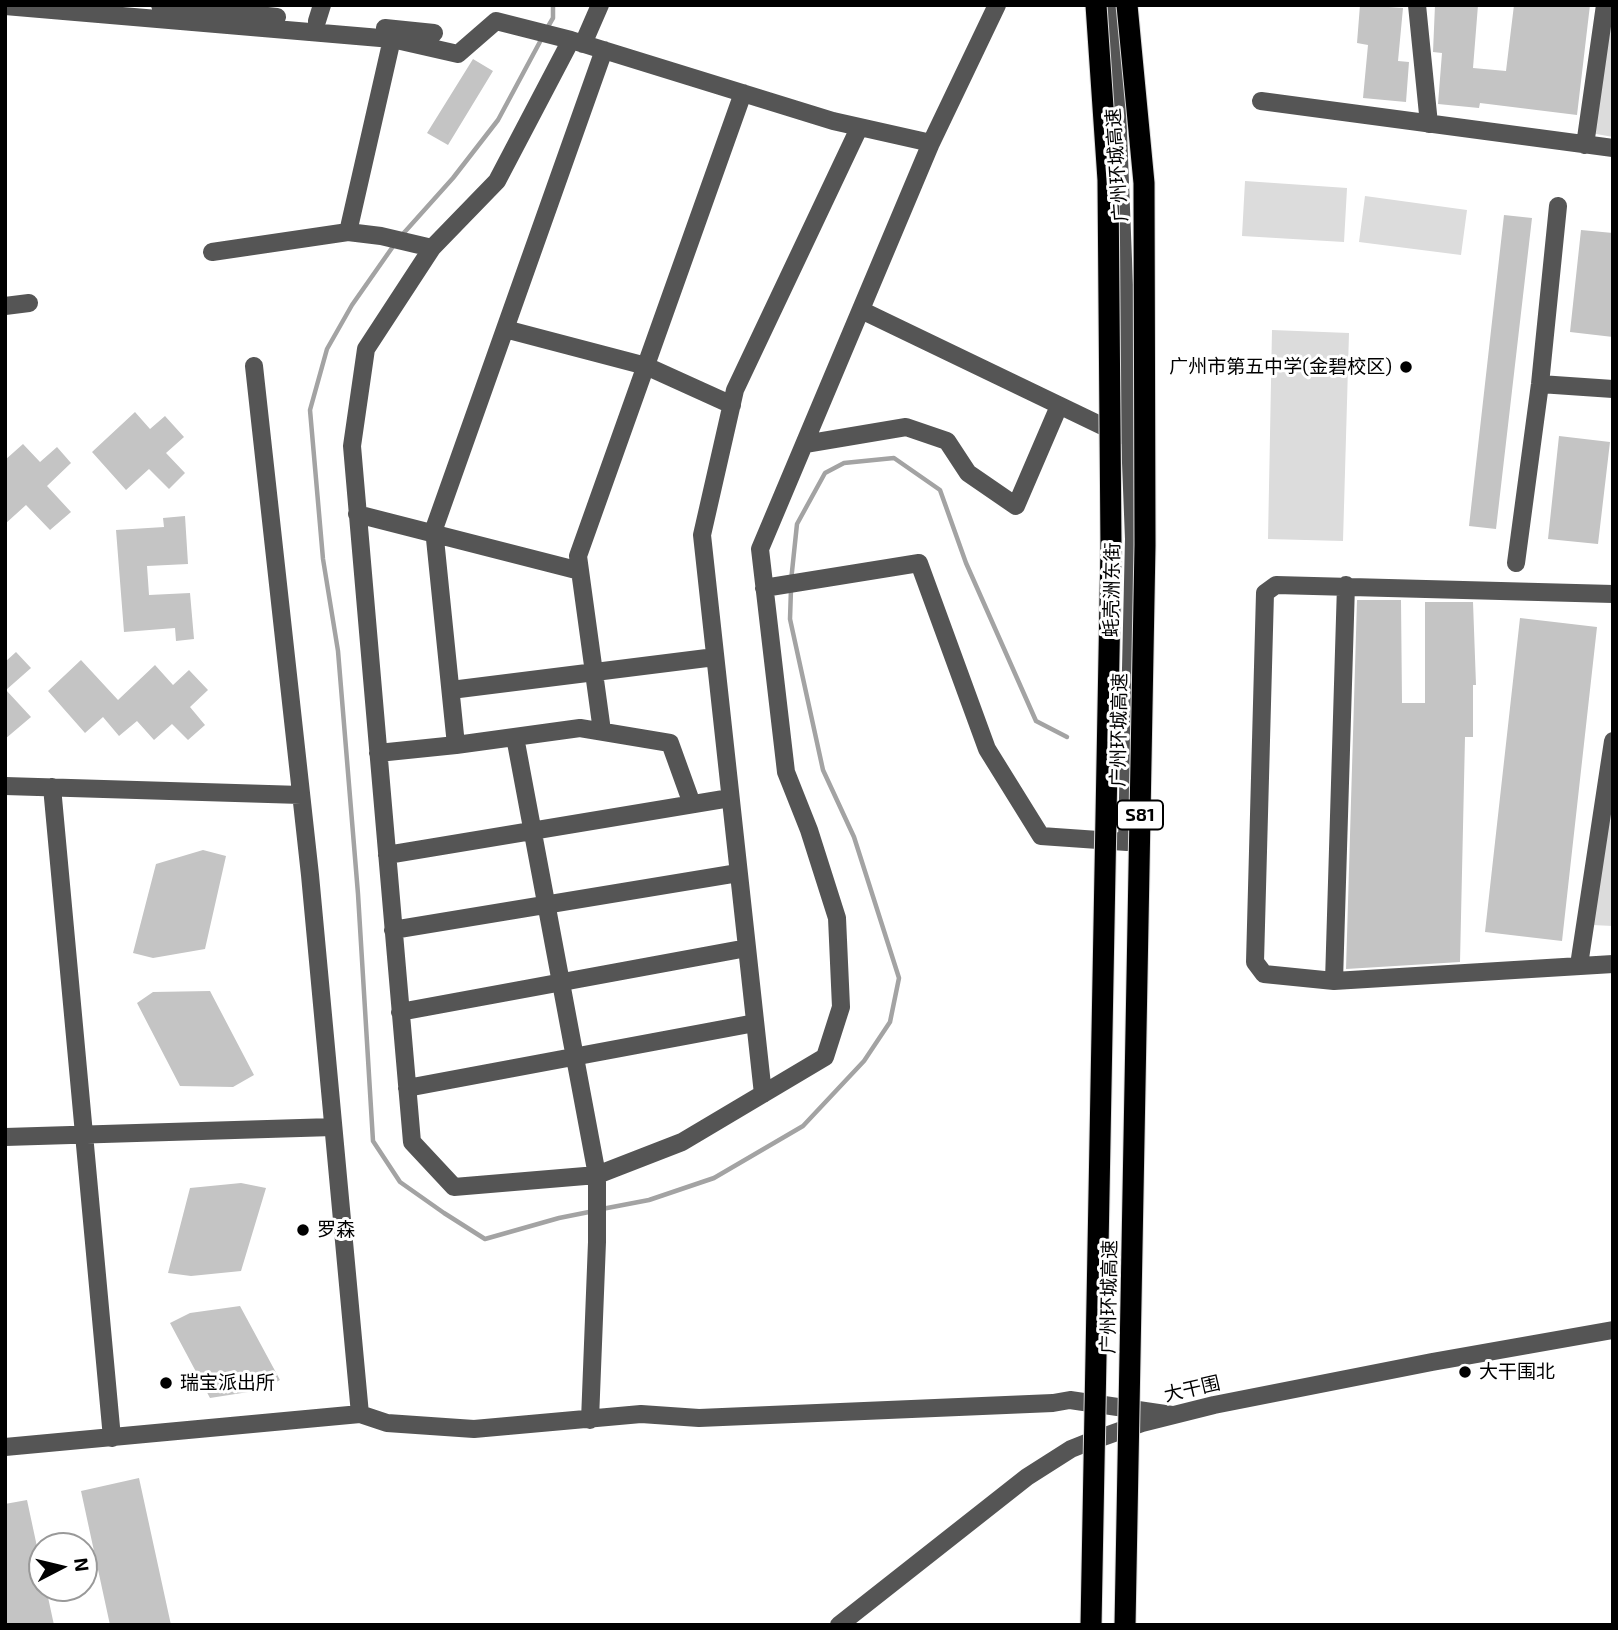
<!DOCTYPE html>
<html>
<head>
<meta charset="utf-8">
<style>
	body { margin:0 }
	#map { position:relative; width:1618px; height:1630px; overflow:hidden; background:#fff; font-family:"Exo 2",sans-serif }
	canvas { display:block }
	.frame { position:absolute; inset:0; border:7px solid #000; pointer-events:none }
	.north { position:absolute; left:28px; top:1532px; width:70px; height:70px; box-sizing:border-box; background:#fff; border:2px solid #999; border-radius:50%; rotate:83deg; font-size:19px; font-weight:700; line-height:28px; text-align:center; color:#000 }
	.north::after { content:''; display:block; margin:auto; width:24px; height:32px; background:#000; clip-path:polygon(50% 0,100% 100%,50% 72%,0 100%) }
</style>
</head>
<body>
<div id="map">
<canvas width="1618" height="1630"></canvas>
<div class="frame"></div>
<div class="north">N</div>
</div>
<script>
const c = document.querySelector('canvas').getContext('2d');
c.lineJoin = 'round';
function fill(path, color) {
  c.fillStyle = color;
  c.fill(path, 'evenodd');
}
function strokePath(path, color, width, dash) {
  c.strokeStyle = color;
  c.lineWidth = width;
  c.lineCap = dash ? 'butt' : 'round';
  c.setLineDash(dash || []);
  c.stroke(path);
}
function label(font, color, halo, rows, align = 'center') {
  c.font = font + ' "Exo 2","Noto Sans SC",sans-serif';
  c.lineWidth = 6;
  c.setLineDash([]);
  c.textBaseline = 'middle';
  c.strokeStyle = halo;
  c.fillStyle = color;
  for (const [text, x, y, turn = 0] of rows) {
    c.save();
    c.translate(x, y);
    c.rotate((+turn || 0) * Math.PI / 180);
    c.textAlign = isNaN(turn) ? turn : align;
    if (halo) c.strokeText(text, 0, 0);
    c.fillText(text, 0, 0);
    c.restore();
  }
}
fill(new Path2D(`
	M 1613,5 L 1613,137 L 1591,133 Z
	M 1245,181 L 1347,188 L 1344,242 L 1242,236 Z
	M 1365,196 L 1467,210 L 1461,255 L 1359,242 Z
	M 1272,330 L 1349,333 L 1343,541 L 1268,539 Z
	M 1613,784 L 1613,926 L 1592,925 Z`), '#dcdcdc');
strokePath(new Path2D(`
	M 546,30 L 553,18 L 553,5
	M 402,235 L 453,178 L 498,120 L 542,38
	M 394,245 L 352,305 L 327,349 L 310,410 L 323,559 L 338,651 L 358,894 L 373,1141 L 400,1182 L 444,1213 L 485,1239 L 559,1218 L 594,1211
	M 791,581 L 797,524 L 825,473 L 844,463 L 894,458 L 940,490 L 966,563 L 1036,721 L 1067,737
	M 602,1209 L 649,1200 L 714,1178 L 803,1126 L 864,1061 L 890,1022 L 899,978 L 854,837 L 823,770 L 790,619 L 791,589`), '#a3a3a3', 4.5);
fill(new Path2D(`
	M 1360,5 L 1403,8 L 1398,61 L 1409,62 L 1406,102 L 1363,98 L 1368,45 L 1357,43 Z
	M 1435,5 L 1478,5 L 1473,68 L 1506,71 L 1514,5 L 1590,5 L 1577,115 L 1480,103 L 1479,108 L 1438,104 L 1442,53 L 1433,52 Z
	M 473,59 L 493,71 L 448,145 L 427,133 Z
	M 1504,215 L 1532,218 L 1496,529 L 1469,526 Z
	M 1581,230 L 1613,233 L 1613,337 L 1570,332 Z
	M 135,412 L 150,429 L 165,416 L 184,437 L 166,453 L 185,473 L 169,489 L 149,469 L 126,490 L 92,452 Z
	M 1559,436 L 1610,442 L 1598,544 L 1548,539 Z
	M 23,444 L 40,462 L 57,447 L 71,463 L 47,486 L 71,512 L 50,530 L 26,505 L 5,524 L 5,460 Z
	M 185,516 L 188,564 L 147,566 L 149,595 L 190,593 L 194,639 L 176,641 L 175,628 L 124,632 L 116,530 L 164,527 L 163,518 Z
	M 1357,600 L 1401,600 L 1402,703 L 1425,703 L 1425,602 L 1473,602 L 1476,685 L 1473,685 L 1473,737 L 1465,737 L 1460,962 L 1346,969 Z
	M 1520,618 L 1597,627 L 1562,941 L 1485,932 Z
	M 16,652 L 31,668 L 6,690 L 31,717 L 5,739 L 5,662 Z
	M 81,660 L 118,700 L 155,665 L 173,685 L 189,670 L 208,690 L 190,707 L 205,725 L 188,740 L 172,724 L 154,740 L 137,721 L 119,736 L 103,717 L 85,733 L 48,691 Z
	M 203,850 L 226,856 L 205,949 L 153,958 L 133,953 L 156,864 Z
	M 210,991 L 254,1075 L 233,1087 L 180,1086 L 137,1003 L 153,992 Z
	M 241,1183 L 266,1188 L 241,1271 L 191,1276 L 168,1273 L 190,1188 Z
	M 240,1306 L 280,1380 L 261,1390 L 210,1398 L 170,1323 L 190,1313 Z
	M 139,1478 L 171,1625 L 110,1625 L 81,1491 Z
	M 27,1500 L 42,1570 L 42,1588 L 46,1588 L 54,1625 L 5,1625 L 5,1504 Z`), '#c4c4c4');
strokePath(new Path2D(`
	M 160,5 L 277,17
	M 1417,5 L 1429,124
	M 5,6 L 392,39 L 458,54 L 496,21 L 571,40 L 833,121 L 931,143 L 997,5
	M 317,21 L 322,5
	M 385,28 L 434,33
	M 571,40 L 497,181 L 432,248 L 366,349 L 352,446 L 412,1142 L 454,1187 L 597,1175 L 682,1142 L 825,1057 L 841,1007 L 837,918 L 809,830 L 786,772 L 760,549 L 931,143
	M 583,44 L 600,5
	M 1261,101 L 1613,148
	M 1585,145 L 1605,5
	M 348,232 L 392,39
	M 212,252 L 348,232 L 381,236 L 432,248
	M 5,306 L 29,303
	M 861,310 L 1121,435
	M 505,329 L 646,366 L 732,405
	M 254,366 L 310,875 L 360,1414
	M 1540,384 L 1613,389
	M 805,444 L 906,427 L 947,441 L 968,473 L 1016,506 L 1059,406
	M 357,514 L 580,571
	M 1516,563 L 1540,384 L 1558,206
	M 764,588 L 919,563 L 987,749 L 1041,836 L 1127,842 L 1134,539 L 1113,5
	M 1613,594 L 1276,585 L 1265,593 L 1255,962 L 1264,974 L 1334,981 L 1613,964
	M 451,690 L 715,657
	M 602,731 L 578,556 L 743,93
	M 515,737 L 597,1175 L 597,1242 L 590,1420
	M 456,745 L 434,529 L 604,50
	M 378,753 L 456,745 L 580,728 L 670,743 L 692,804
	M 5,786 L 301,795
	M 52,787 L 112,1438
	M 387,855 L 730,798
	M 393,930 L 738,873
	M 1579,965 L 1613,741
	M 1334,981 L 1346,585
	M 400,1012 L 747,948
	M 407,1088 L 755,1023
	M 763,1094 L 702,535 L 735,390 L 859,128
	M 5,1137 L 333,1127
	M 5,1447 L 360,1414 L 387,1423 L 474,1429 L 641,1414 L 699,1418 L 1053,1403 L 1070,1400 L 1172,1415
	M 839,1625 L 1027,1477 L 1071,1449 L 1086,1443 L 1142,1423 L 1214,1405 L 1432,1362 L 1613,1330`), '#555', 18);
const highwayBridge = new Path2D(`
	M 1091,1625 L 1111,547 L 1108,180 L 1096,5
	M 1125,1625 L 1145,545 L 1144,183 L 1127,5`);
strokePath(highwayBridge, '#dbdbdb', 23, []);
strokePath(highwayBridge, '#000', 21);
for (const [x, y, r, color] of [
	[1406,367,7,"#000"],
	[303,1230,7,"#000"],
	[1465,1372,7,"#000"],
	[166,1383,7,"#000"]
]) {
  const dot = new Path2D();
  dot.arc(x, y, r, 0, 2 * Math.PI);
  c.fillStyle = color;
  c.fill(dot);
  strokePath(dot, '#fff', 2.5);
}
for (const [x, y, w] of [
	[1140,815,46]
]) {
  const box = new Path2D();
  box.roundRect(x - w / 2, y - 14.5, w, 29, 5);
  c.fillStyle = '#fff';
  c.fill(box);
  strokePath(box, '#000', 2);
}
label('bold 18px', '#000', null, [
	["S81",1140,815]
]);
label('19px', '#000', '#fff', [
	["广州环城高速",1117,165,-94],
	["蚝壳洲东街",1112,590,-89],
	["广州环城高速",1119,730,-89],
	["广州环城高速",1109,1297,-89],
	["大干围",1192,1389,-13]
]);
label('19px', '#000', '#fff', [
	["广州市第五中学(金碧校区)",1392,367,"right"],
	["罗森",317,1230],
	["大干围北",1479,1372],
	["瑞宝派出所",180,1383]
], 'left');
</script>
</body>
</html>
